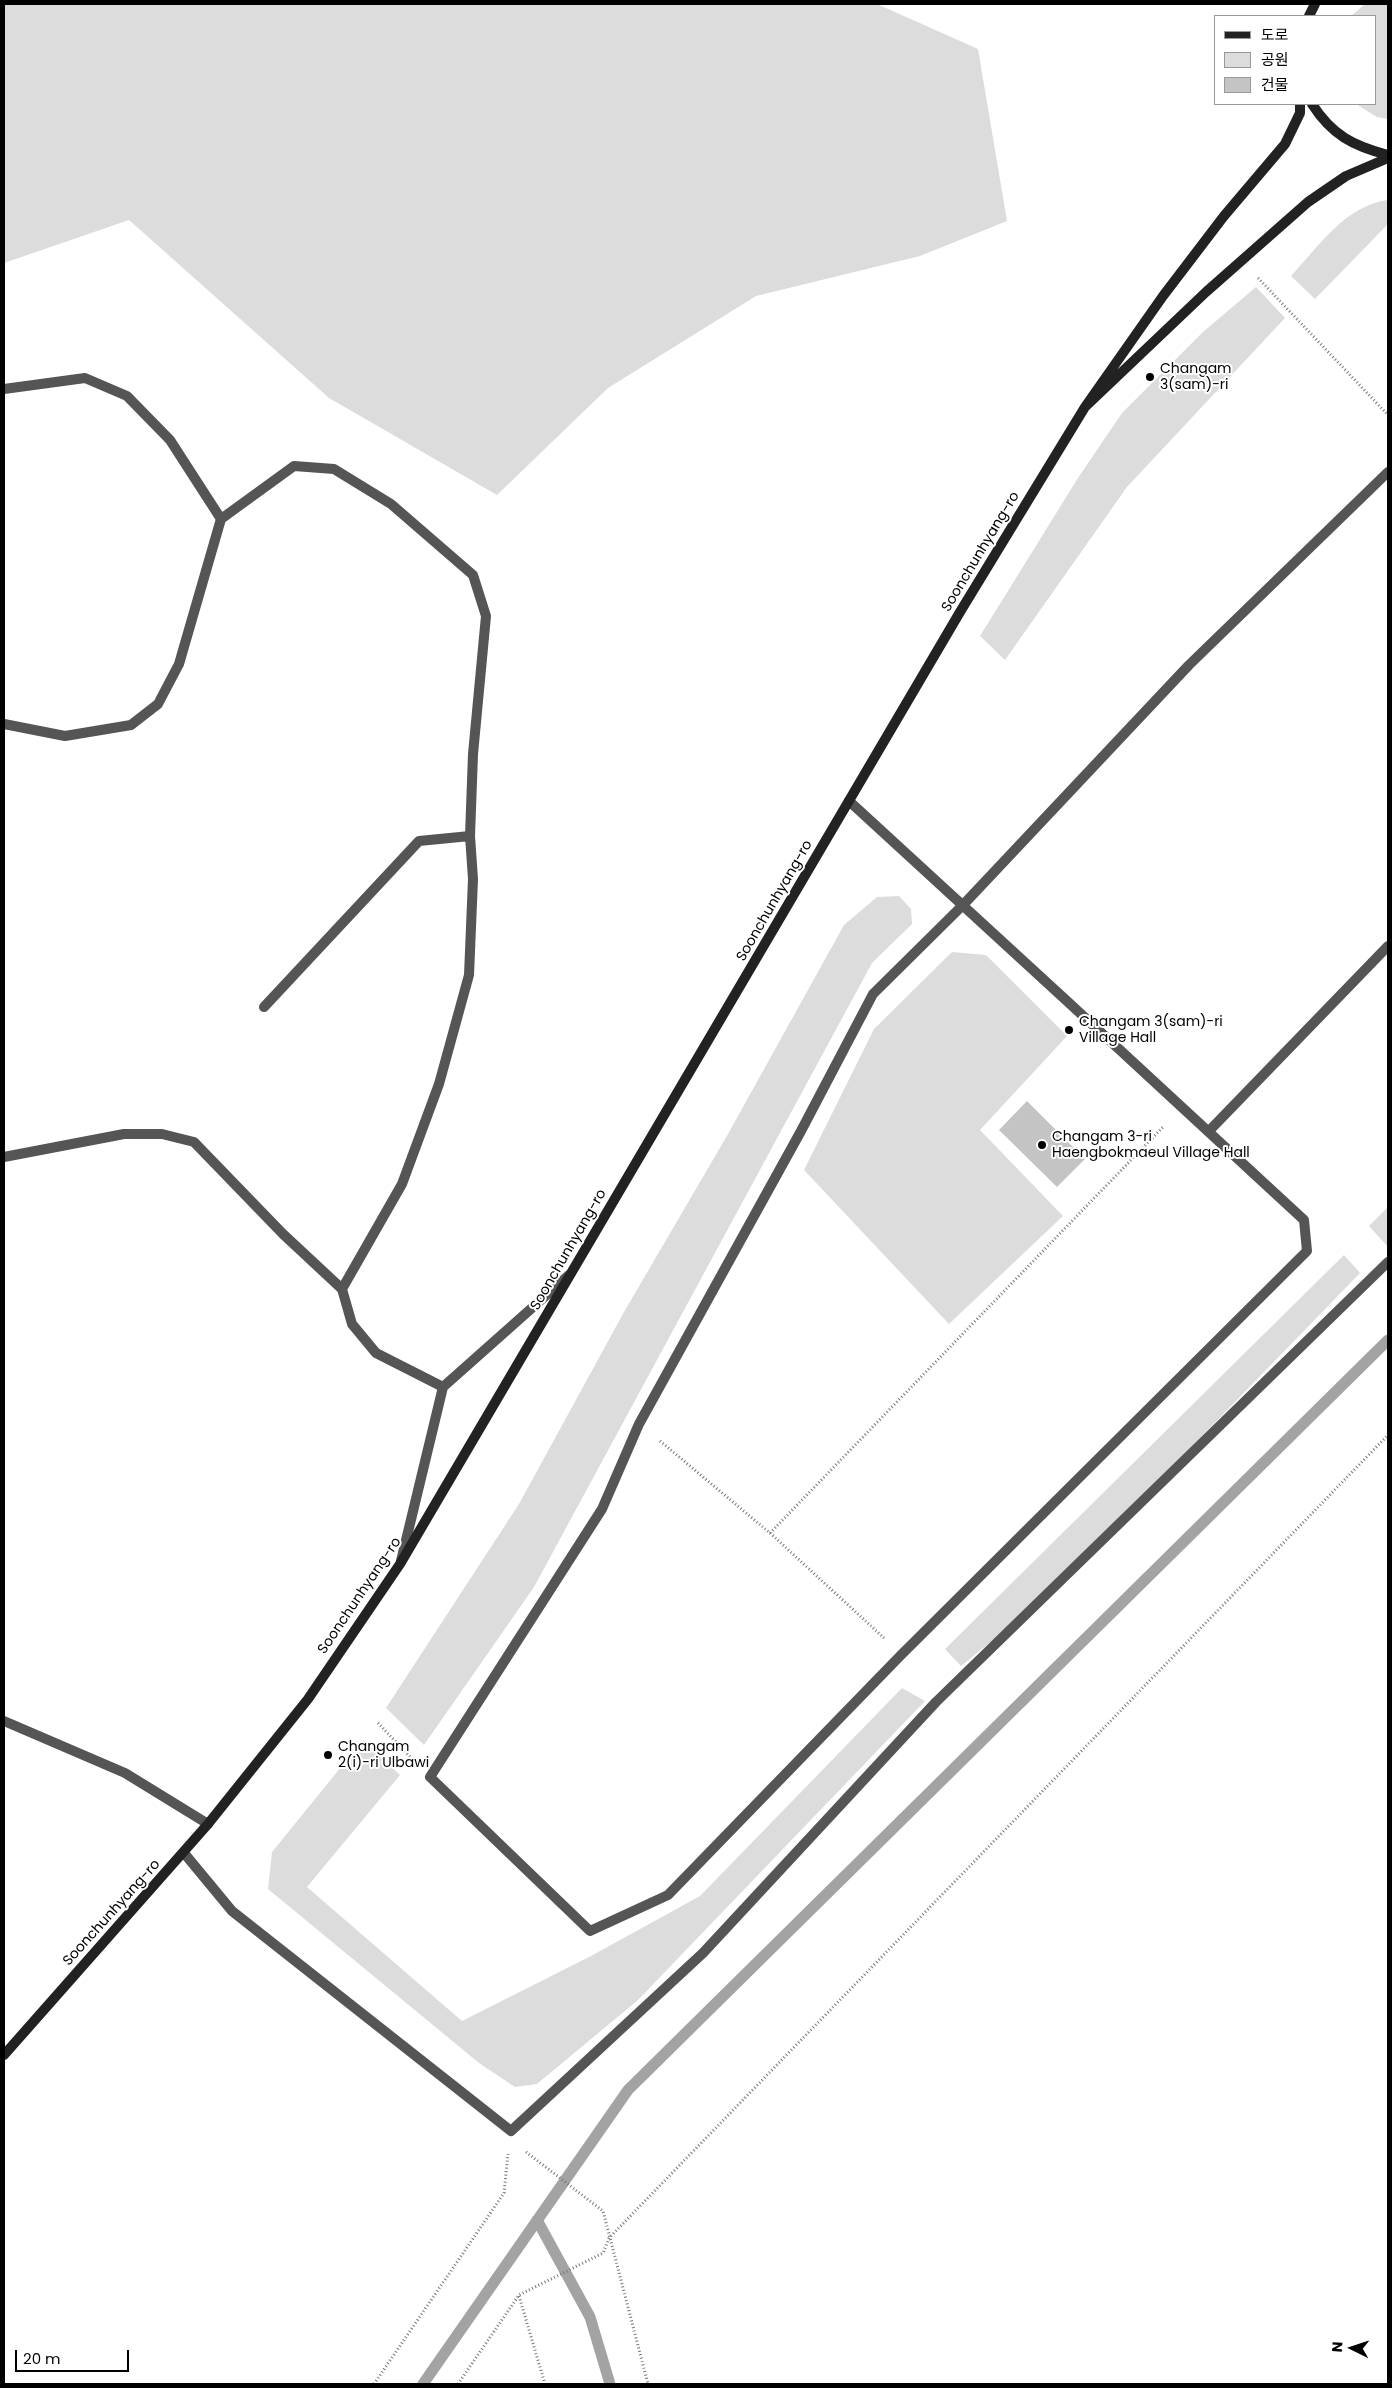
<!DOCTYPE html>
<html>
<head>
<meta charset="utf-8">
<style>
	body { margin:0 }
	#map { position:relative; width:1392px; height:2388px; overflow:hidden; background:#fff; font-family:Poppins,"Noto Sans KR",sans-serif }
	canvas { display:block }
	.frame { position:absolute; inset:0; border:5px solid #000; pointer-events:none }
	.legend { position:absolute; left:1214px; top:15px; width:162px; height:90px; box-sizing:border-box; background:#fff; border:1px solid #999; margin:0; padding:6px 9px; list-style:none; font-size:15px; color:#000 }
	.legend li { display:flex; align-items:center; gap:10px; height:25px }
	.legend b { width:25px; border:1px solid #999 }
	.north { position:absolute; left:1327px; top:2323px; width:50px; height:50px; -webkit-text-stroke:4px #fff; paint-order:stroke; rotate:274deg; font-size:14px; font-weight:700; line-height:20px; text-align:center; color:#000 }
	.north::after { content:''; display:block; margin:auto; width:18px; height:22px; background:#000; clip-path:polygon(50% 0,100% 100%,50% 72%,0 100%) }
	.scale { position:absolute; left:15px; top:2350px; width:114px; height:22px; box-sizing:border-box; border:2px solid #000; border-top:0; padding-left:6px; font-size:15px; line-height:18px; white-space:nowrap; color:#000; -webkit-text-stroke:4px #fff; paint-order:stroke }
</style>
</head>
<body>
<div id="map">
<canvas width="1392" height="2388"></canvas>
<div class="frame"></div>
<ul class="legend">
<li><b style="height:6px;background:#222"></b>도로</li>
<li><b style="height:14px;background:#dcdcdc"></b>공원</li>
<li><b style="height:14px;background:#c4c4c4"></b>건물</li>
</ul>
<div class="north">N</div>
<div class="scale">20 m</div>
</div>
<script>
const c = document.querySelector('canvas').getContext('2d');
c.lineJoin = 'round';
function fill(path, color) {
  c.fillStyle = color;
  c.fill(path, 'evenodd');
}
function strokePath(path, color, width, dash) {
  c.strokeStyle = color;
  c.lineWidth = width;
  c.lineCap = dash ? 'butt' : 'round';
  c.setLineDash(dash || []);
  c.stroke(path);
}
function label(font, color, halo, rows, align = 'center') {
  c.font = font + ' Poppins,sans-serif';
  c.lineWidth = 4;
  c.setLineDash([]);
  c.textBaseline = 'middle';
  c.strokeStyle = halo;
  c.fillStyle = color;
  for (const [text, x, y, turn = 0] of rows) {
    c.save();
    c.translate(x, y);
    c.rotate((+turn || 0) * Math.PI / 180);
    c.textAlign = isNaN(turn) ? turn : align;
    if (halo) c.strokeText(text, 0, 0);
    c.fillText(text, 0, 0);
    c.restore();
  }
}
fill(new Path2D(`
	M 4,4 L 877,4 L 978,49 L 1007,221 L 920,256 L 756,296 L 608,388 L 497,495 L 329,398 L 129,220 L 4,263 Z
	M 1365,4 L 1388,4 L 1388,119 L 1377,117 L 1356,104 L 1376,104 L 1376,16 L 1351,16 Z
	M 1388,200 L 1388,224 L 1315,299 L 1291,276 C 1318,247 1346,205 1388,200 Z
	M 1256,287 L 1285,318 L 1127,487 L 1005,660 L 980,636 L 1078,478 L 1122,413 L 1203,332 Z
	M 899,896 L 911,909 L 912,924 L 872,963 L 534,1587 L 424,1745 L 386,1708 L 519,1504 L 624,1312 L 728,1134 L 844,925 L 877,897 Z
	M 952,952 L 986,955 L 1067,1036 L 980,1130 L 1063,1216 L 949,1324 L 804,1170 L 874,1029 Z
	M 1388,1207 L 1388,1247 L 1369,1226 Z
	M 1344,1255 L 1360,1273 L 1050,1593 L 961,1666 L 945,1649 Z
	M 902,1688 L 925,1701 L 638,2000 L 537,2084 L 515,2087 L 479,2063 L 268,1889 L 272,1852 L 363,1740 L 400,1775 L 307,1887 L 462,2021 L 591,1956 L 700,1896 Z`), '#dcdcdc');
strokePath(new Path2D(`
	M 537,2220 L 590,2317 L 610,2384
	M 423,2384 L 628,2090 L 1388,1340`), '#a3a3a3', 11);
fill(new Path2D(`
	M 1027,1101 L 1085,1159 L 1057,1187 L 999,1130 Z`), '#c4c4c4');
strokePath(new Path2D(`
	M 1258,278 L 1388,415
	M 660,1441 L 770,1533 L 884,1638
	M 770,1533 L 1164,1126
	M 378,1723 L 412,1759
	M 526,2152 L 603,2211 L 648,2384
	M 519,2296 L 545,2384
	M 374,2384 L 504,2193 L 508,2154
	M 458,2384 L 519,2295 L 603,2253 L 609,2238 L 1388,1435`), '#777', 3, [1, 2.5]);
strokePath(new Path2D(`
	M 184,1853 L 232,1911 L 511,2131 L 703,1953 L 936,1702 L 1388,1262`), '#555', 10);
strokePath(new Path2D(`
	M 4,389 L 85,378 L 127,396 L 170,440 L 221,519
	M 4,724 L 65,736 L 131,725 L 158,704 L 179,664 L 221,519 L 294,466 L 334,469 L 391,504 L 473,575 L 486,616 L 473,754 L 470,836 L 473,879 L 469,975 L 439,1084 L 402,1184 L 342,1289 L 352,1324 L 376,1353 L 443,1387
	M 849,801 C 1001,940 1153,1080 1304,1220 L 1307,1251 L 901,1655 L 668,1895 L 590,1931 L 430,1777 L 602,1509 L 639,1424 L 801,1131 L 873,994 L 963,905 L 1189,665 L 1388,472
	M 264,1007 L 419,841 L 470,836
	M 1209,1131 L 1388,946
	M 4,1157 L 124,1134 L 162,1134 L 194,1142 L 283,1234 L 342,1289
	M 401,1561 L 443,1387 L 569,1275
	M 4,1721 L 125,1773 L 208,1824`), '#555', 10);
strokePath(new Path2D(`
	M 1309,16 L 1315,4
	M 1300,104 L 1300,113 L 1285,144 L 1224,216 L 1163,296 L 1085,407 L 1206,292 L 1308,202 L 1346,176 L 1388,158
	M 1312,104 C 1332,135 1353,146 1388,155
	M 4,2055 L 208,1824 L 308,1699 L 400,1564 L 960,612 L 1085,407`), '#222', 10);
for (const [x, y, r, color] of [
	[1150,377,5,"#000"],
	[1069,1030,5,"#000"],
	[1042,1145,5,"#000"],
	[328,1755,5,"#000"]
]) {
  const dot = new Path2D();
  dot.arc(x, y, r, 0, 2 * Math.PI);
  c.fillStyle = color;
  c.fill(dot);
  strokePath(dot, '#fff', 2);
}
label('14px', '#000', '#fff', [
	["Changam",1160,369],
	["3(sam)-ri",1160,385],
	["Changam 3(sam)-ri",1079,1022],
	["Village Hall",1079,1038],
	["Changam 3-ri",1052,1137],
	["Haengbokmaeul Village Hall",1052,1153],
	["Changam",338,1747],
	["2(i)-ri Ulbawi",338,1763]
], 'left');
label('14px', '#000', '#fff', [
	["Soonchunhyang-ro",981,552,-59],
	["Soonchunhyang-ro",775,901,-60],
	["Soonchunhyang-ro",569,1250,-60],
	["Soonchunhyang-ro",360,1596,-56],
	["Soonchunhyang-ro",112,1913,-48]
]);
</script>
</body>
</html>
